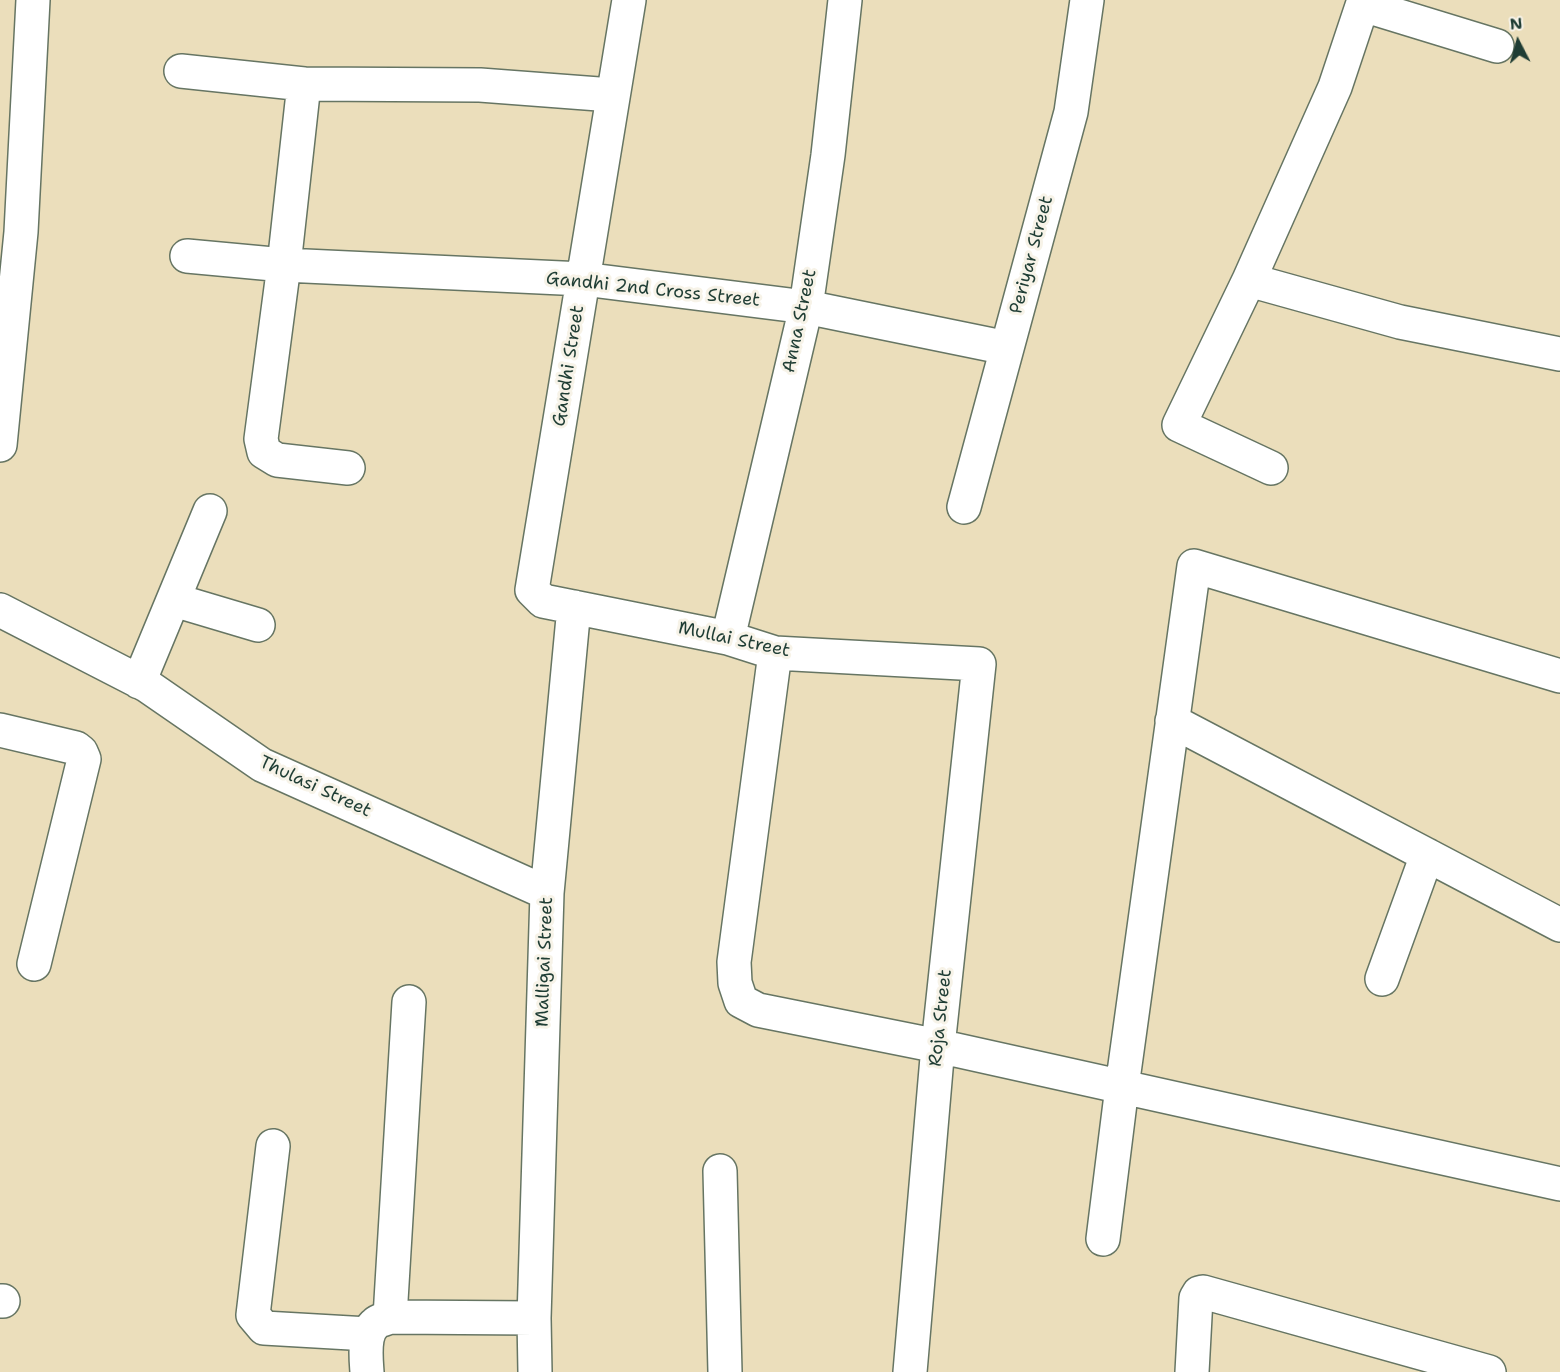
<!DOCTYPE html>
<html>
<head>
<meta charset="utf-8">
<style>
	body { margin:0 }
	#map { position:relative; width:1560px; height:1372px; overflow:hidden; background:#ebdebb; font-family:"Shantell Sans",sans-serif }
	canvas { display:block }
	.north { position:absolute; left:1488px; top:12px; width:60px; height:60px; -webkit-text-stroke:4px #f7f3e8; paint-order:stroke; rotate:354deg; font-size:16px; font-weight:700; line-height:24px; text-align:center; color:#1f3d34 }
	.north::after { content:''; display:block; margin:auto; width:21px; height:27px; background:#1f3d34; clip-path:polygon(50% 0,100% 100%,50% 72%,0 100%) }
</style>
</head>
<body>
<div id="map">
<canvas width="1560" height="1372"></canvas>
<div class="north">N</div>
</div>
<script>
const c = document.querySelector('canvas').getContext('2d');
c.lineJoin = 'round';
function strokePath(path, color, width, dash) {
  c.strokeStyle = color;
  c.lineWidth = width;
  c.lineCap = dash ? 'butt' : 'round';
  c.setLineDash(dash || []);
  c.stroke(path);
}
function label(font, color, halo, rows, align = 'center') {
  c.font = font + ' "Shantell Sans",sans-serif';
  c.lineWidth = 6;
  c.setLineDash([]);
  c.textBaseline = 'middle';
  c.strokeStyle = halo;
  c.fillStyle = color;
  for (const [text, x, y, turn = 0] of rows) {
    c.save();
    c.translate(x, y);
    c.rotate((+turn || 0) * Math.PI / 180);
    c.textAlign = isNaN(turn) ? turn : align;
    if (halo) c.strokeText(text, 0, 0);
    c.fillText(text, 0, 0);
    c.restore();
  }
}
const street = new Path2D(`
	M 629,0 L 532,590 L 543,601 L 728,638 L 775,653 L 979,664 L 938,1046 L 910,1372
	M 1363,5 L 1497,46
	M 181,71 L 304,84 L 480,85 L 612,95
	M 304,84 L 284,265 L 261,439 L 264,452 L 277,460 L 348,468
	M 187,256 L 284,265 L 583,279 L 806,307 L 1007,348
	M 1249,280 L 1335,87 L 1364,0
	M 0,445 L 21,232 L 33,0
	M 1271,468 L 1179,425 L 1249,280 L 1400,322 L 1560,354
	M 964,507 L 1071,112 L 1087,0
	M 174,600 L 258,625
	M 0,610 L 146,685 L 262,765 L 547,893
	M 728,638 L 806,307 L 828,155 L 845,0
	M 775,653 L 734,962 L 735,983 L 741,1001 L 758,1010 L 938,1046 L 1560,1184
	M 139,682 L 210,511
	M 1172,721 L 1560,925
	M 0,730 L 76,748 L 81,752 L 84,759 L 34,964
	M 1382,979 L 1427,855
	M 273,1146 L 253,1315 L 264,1328 L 368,1334
	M 720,1171 L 725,1372
	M 1103,1239 L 1122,1087 L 1194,566 L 1560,676
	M 0,1301 L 3,1301
	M 390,1317 L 409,1002
	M 367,1372 C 366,1358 363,1333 376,1323 C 379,1320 386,1319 390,1317 L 534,1318
	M 535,1372 L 534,1318 L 547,893 L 574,607
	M 1192,1372 L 1196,1298 L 1199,1293 L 1203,1292 L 1489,1372`);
strokePath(street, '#667563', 36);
strokePath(street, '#fff', 33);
label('18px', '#1f3d34', '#f7f3e8', [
	["Periyar Street",1032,255,-75],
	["Gandhi 2nd Cross Street",653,290,6],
	["Anna Street",800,321,-78],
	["Gandhi Street",569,366,-81],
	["Mullai Street",734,640,12],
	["Thulasi Street",315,787,25],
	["Malligai Street",545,962,-88],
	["Roja Street",941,1018,-84]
]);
</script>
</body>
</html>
